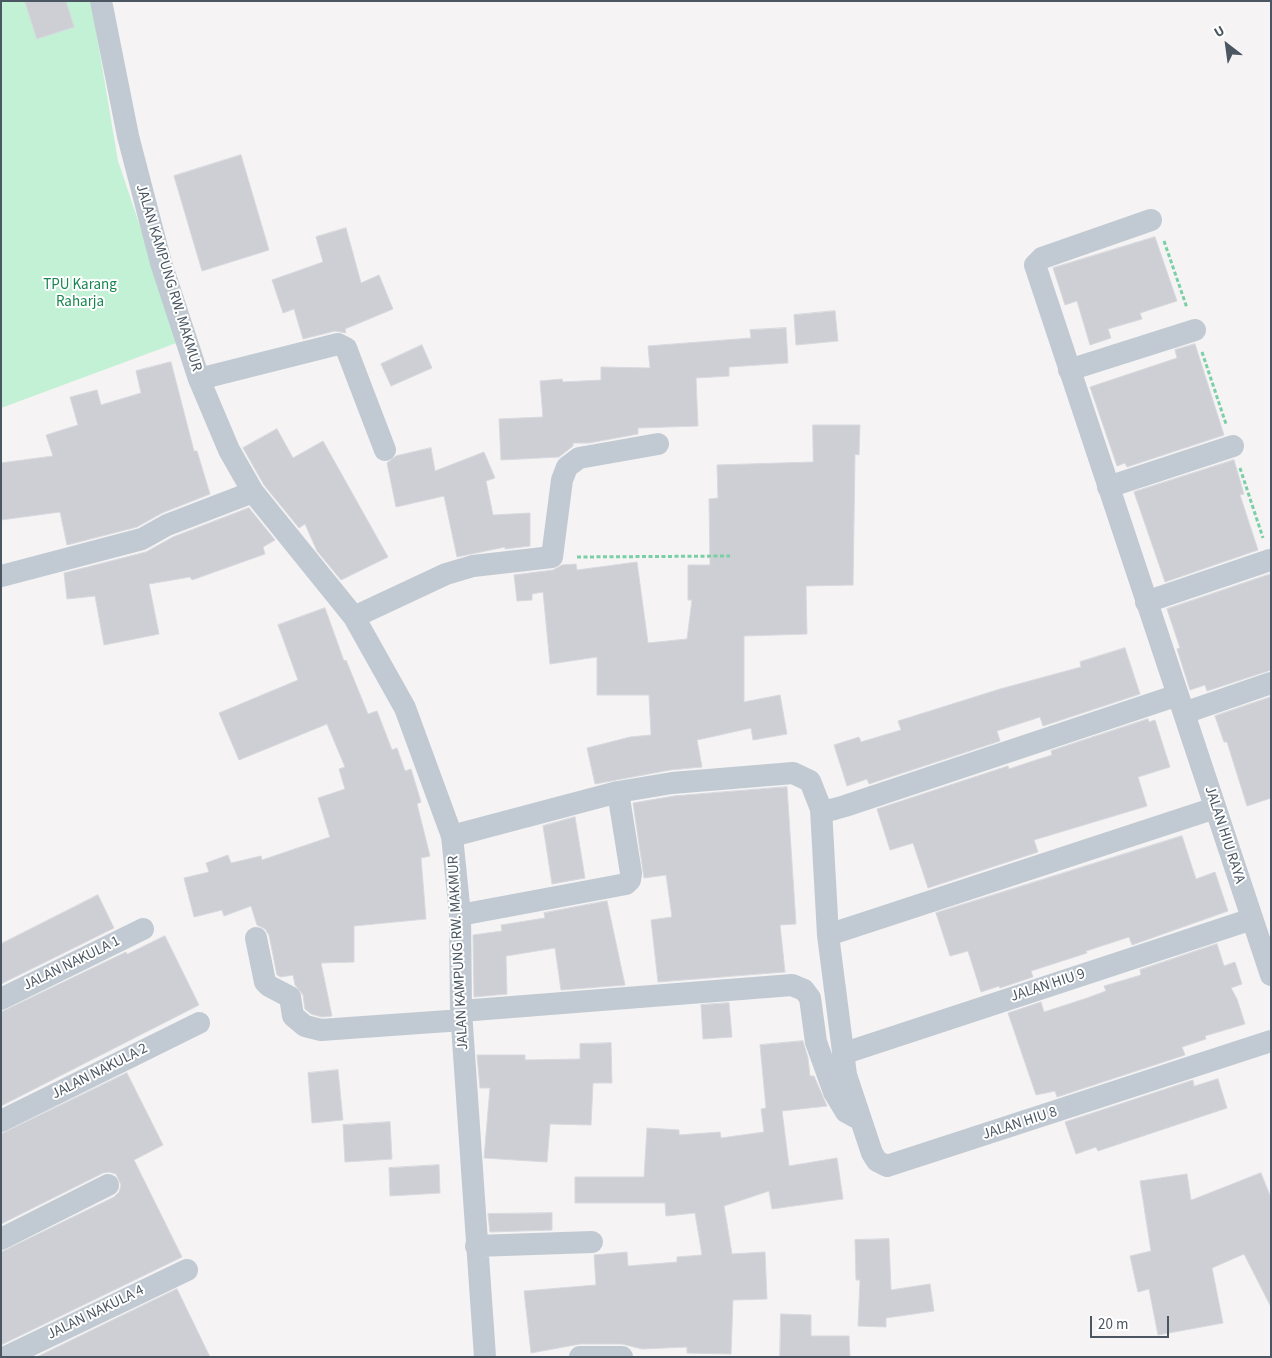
<!DOCTYPE html>
<html>
<head>
<meta charset="utf-8">
<style>
	body { margin:0 }
	#map { position:relative; width:1272px; height:1358px; overflow:hidden; background:#f5f3f3; font-family:"Source Sans 3",sans-serif }
	canvas { display:block }
	.frame { position:absolute; inset:0; border:2px solid #4a5661; pointer-events:none }
	.north { position:absolute; left:1202px; top:20px; width:50px; height:50px; -webkit-text-stroke:4px #fff; paint-order:stroke; rotate:330deg; font-size:14px; font-weight:700; line-height:20px; text-align:center; color:#4a5661 }
	.north::after { content:''; display:block; margin:auto; width:18px; height:22px; background:#4a5661; clip-path:polygon(50% 0,100% 100%,50% 72%,0 100%) }
	.scale { position:absolute; left:1090px; top:1316px; width:79px; height:22px; box-sizing:border-box; border:2px solid #4a5661; border-top:0; padding-left:6px; font-size:15px; line-height:18px; white-space:nowrap; color:#4a5661; -webkit-text-stroke:4px #fff; paint-order:stroke }
</style>
</head>
<body>
<div id="map">
<canvas width="1272" height="1358"></canvas>
<div class="frame"></div>
<div class="north">U</div>
<div class="scale">20 m</div>
</div>
<script>
const c = document.querySelector('canvas').getContext('2d');
c.lineJoin = 'round';
function fill(path, color) {
  c.fillStyle = color;
  c.fill(path, 'evenodd');
}
function strokePath(path, color, width, dash) {
  c.strokeStyle = color;
  c.lineWidth = width;
  c.lineCap = dash ? 'butt' : 'round';
  c.setLineDash(dash || []);
  c.stroke(path);
}
function label(font, color, halo, rows, align = 'center') {
  c.font = font + ' "Source Sans 3",sans-serif';
  c.lineWidth = 4;
  c.setLineDash([]);
  c.textBaseline = 'middle';
  c.strokeStyle = halo;
  c.fillStyle = color;
  for (const [text, x, y, turn = 0] of rows) {
    c.save();
    c.translate(x, y);
    c.rotate((+turn || 0) * Math.PI / 180);
    c.textAlign = isNaN(turn) ? turn : align;
    if (halo) c.strokeText(text, 0, 0);
    c.fillText(text, 0, 0);
    c.restore();
  }
}
fill(new Path2D(`
	M 1,1 L 91,1 L 118,161 L 179,342 L 1,408 Z`), '#c3f1d5');
const building = new Path2D(`
	M 25,1 L 66,1 L 74,27 L 37,39 Z
	M 241,155 L 269,250 L 202,271 L 174,176 Z
	M 346,228 L 361,283 L 379,275 L 393,309 L 345,329 L 346,333 L 335,331 L 303,339 L 294,309 L 283,313 L 272,280 L 323,262 L 316,237 Z
	M 1155,237 L 1177,301 L 1140,313 L 1142,319 L 1108,329 L 1111,338 L 1090,345 L 1077,301 L 1065,305 L 1053,268 Z
	M 835,311 L 838,341 L 796,345 L 794,315 Z
	M 786,328 L 788,363 L 729,367 L 729,376 L 696,378 L 698,426 L 638,428 L 638,434 L 589,443 L 573,443 L 573,446 L 559,457 L 501,460 L 499,419 L 543,417 L 540,381 L 562,379 L 563,382 L 601,380 L 601,367 L 650,368 L 648,346 L 751,338 L 750,330 Z
	M 1195,344 L 1224,435 L 1127,467 L 1125,463 L 1117,466 L 1090,387 L 1177,358 L 1175,350 Z
	M 422,345 L 432,368 L 391,386 L 381,364 Z
	M 171,362 L 194,451 L 197,451 L 210,494 L 162,513 L 137,527 L 67,545 L 60,512 L 1,520 L 1,463 L 53,456 L 46,435 L 78,425 L 70,397 L 97,390 L 101,405 L 141,393 L 136,371 Z
	M 813,425 L 860,425 L 859,455 L 855,454 L 853,585 L 806,586 L 807,634 L 744,636 L 744,702 L 780,695 L 787,734 L 753,740 L 751,728 L 697,740 L 702,767 L 670,770 L 595,784 L 587,748 L 630,737 L 651,735 L 649,695 L 597,695 L 597,657 L 550,664 L 543,592 L 532,594 L 532,600 L 517,601 L 514,575 L 553,570 L 562,565 L 576,564 L 577,570 L 637,562 L 648,643 L 687,639 L 692,600 L 688,600 L 688,565 L 710,565 L 709,499 L 718,498 L 717,465 L 813,462 Z
	M 277,429 L 293,458 L 323,441 L 388,557 L 341,580 L 317,551 L 305,524 L 299,528 L 264,485 L 243,448 Z
	M 431,448 L 435,471 L 484,452 L 495,478 L 486,481 L 493,515 L 530,513 L 530,546 L 505,549 L 505,547 L 457,557 L 444,496 L 396,507 L 387,463 L 396,456 Z
	M 1234,460 L 1244,494 L 1240,495 L 1258,550 L 1165,582 L 1134,492 Z
	M 249,508 L 275,540 L 263,547 L 265,554 L 192,580 L 190,577 L 149,584 L 159,634 L 104,645 L 95,596 L 67,599 L 64,573 L 146,552 L 173,537 Z
	M 1271,574 L 1271,670 L 1207,691 L 1205,685 L 1190,690 L 1177,649 L 1180,648 L 1167,609 Z
	M 325,608 L 344,661 L 346,660 L 368,714 L 377,711 L 392,750 L 397,748 L 405,771 L 411,769 L 421,802 L 417,804 L 430,856 L 421,858 L 426,919 L 354,926 L 354,962 L 321,963 L 332,1016 L 322,1017 L 311,1014 L 305,1009 L 303,995 L 295,985 L 293,975 L 281,977 L 277,975 L 269,935 L 265,929 L 257,925 L 251,906 L 224,916 L 222,910 L 194,917 L 184,878 L 209,872 L 206,863 L 228,855 L 231,863 L 261,856 L 262,860 L 330,837 L 318,798 L 345,789 L 339,769 L 345,767 L 327,724 L 239,760 L 219,713 L 298,680 L 278,625 Z
	M 1125,648 L 1140,694 L 1043,726 L 1040,717 L 997,731 L 1000,741 L 869,784 L 867,779 L 847,786 L 834,745 L 859,737 L 861,742 L 901,730 L 898,721 L 1000,689 L 1081,667 L 1080,662 Z
	M 1271,697 L 1271,798 L 1247,806 L 1227,742 L 1224,742 L 1215,716 Z
	M 1148,719 L 1149,722 L 1155,720 L 1170,767 L 1138,777 L 1147,806 L 1034,840 L 1038,852 L 928,888 L 913,843 L 890,850 L 877,809 L 1008,766 L 1009,769 L 1033,761 L 1052,755 L 1051,751 Z
	M 787,787 L 796,924 L 780,925 L 785,972 L 658,982 L 651,920 L 672,917 L 666,875 L 644,878 L 633,803 L 674,796 Z
	M 575,817 L 585,878 L 552,884 L 543,826 Z
	M 1182,836 L 1196,879 L 1215,872 L 1228,911 L 1132,945 L 1129,937 L 1086,951 L 1087,953 L 1031,971 L 1033,977 L 1000,988 L 999,986 L 981,992 L 968,951 L 950,956 L 936,913 Z
	M 98,895 L 114,928 L 1,984 L 1,944 Z
	M 607,901 L 625,985 L 561,990 L 555,948 L 506,956 L 507,994 L 474,997 L 473,935 L 502,931 L 501,925 L 545,918 L 544,913 Z
	M 165,936 L 199,1005 L 1,1106 L 1,1012 L 126,952 L 127,954 Z
	M 1217,944 L 1224,966 L 1235,962 L 1242,984 L 1231,988 L 1237,999 L 1245,1024 L 1205,1036 L 1206,1039 L 1182,1047 L 1185,1055 L 1057,1097 L 1055,1091 L 1036,1095 L 1008,1013 L 1041,1002 L 1044,1012 L 1087,998 L 1106,991 L 1104,986 L 1141,975 L 1140,970 Z
	M 729,1003 L 732,1037 L 703,1039 L 701,1005 Z
	M 803,1041 L 808,1058 L 810,1076 L 814,1076 L 827,1106 L 782,1111 L 789,1166 L 837,1158 L 843,1199 L 772,1209 L 769,1191 L 724,1206 L 732,1254 L 765,1252 L 767,1299 L 733,1300 L 731,1354 L 687,1353 L 687,1347 L 642,1349 L 622,1344 L 580,1344 L 531,1353 L 524,1291 L 596,1285 L 594,1255 L 627,1252 L 628,1266 L 677,1262 L 677,1257 L 702,1255 L 695,1213 L 666,1216 L 665,1203 L 575,1203 L 575,1177 L 644,1177 L 647,1128 L 679,1130 L 679,1135 L 720,1132 L 721,1138 L 764,1132 L 761,1109 L 766,1108 L 760,1045 Z
	M 611,1043 L 612,1083 L 593,1083 L 591,1125 L 550,1124 L 547,1162 L 484,1158 L 490,1088 L 480,1088 L 477,1055 L 525,1055 L 525,1060 L 580,1059 L 580,1044 Z
	M 338,1070 L 343,1120 L 312,1123 L 308,1073 Z
	M 127,1073 L 163,1145 L 134,1160 L 182,1257 L 1,1345 L 1,1252 L 114,1197 L 119,1192 L 121,1185 L 116,1174 L 109,1172 L 103,1173 L 1,1224 L 1,1134 Z
	M 1218,1079 L 1227,1108 L 1098,1151 L 1096,1147 L 1076,1154 L 1065,1122 L 1193,1080 L 1194,1086 Z
	M 390,1122 L 392,1159 L 345,1162 L 343,1125 Z
	M 439,1165 L 440,1193 L 390,1196 L 389,1168 Z
	M 1261,1173 L 1271,1198 L 1271,1307 L 1244,1254 L 1212,1268 L 1223,1323 L 1158,1335 L 1149,1289 L 1138,1292 L 1130,1256 L 1151,1251 L 1140,1181 L 1187,1174 L 1191,1200 Z
	M 552,1213 L 552,1230 L 490,1232 L 488,1214 Z
	M 889,1239 L 891,1290 L 930,1284 L 934,1311 L 886,1318 L 886,1327 L 858,1326 L 860,1280 L 856,1280 L 855,1240 Z
	M 177,1289 L 210,1357 L 37,1357 Z
	M 781,1314 L 811,1315 L 811,1336 L 849,1336 L 850,1357 L 780,1357 Z`);
fill(building, '#cdcfd5');
strokePath(building, '#d7d9de', 1);
strokePath(new Path2D(`
	M 1164,241 L 1187,308
	M 1202,352 L 1226,424
	M 1240,468 L 1263,538
	M 577,557 L 730,556`), '#7ad0a6', 3, [4, 2.5]);
strokePath(new Path2D(`
	M 101,1 L 128,136 L 161,263 L 199,379 L 229,450 L 253,492 L 354,617 L 405,708 L 452,836 L 460,915 L 461,1011 L 485,1357
	M 1151,220 L 1042,258 L 1035,265 L 1271,975
	M 1069,370 L 1195,330
	M 199,379 L 338,344 L 346,348 L 385,450
	M 1108,487 L 1233,446
	M 1,576 L 142,539 L 167,525 L 253,492
	M 1146,602 L 1270,560
	M 354,617 L 446,574 L 473,566 L 552,557 L 562,480 L 567,467 L 579,458 L 658,444
	M 1184,713 L 1271,683
	M 821,809 L 831,810 L 845,806 L 1178,695
	M 452,836 L 618,792 L 672,783 L 793,773 L 810,781 L 821,809 L 828,935 L 846,1075 L 872,1153 L 877,1161 L 887,1166 L 1271,1041
	M 460,915 L 626,884 L 630,880 L 631,873 L 618,792
	M 828,935 L 1215,808
	M 256,938 L 265,982 L 269,986 L 290,997 L 293,1016 L 305,1026 L 321,1030 L 462,1020
	M 1,999 L 143,929
	M 461,1011 L 792,985 L 804,990 L 810,998 L 816,1042 L 834,1092 L 846,1112 L 855,1117
	M 845,1053 L 1252,919
	M 1,1121 L 199,1023
	M 1,1239 L 108,1185
	M 476,1246 L 592,1242
	M 6,1357 L 187,1270
	M 580,1357 L 622,1357`), '#c1cad2', 22);
label('15px', '#4a5661', '#fff', [
	["JALAN KAMPUNG RW. MAKMUR",168,278,73],
	["JALAN HIU RAYA",1224,835,72],
	["JALAN KAMPUNG RW. MAKMUR",459,953,-93],
	["JALAN NAKULA 1",72,964,-26],
	["JALAN HIU 9",1048,986,-18],
	["JALAN NAKULA 2",100,1072,-27],
	["JALAN HIU 8",1020,1124,-18],
	["JALAN NAKULA 4",96,1313,-26]
]);
label('15px', '#17864f', '#fff', [
	["TPU Karang",80,286],
	["Raharja",80,303]
]);
</script>
</body>
</html>
